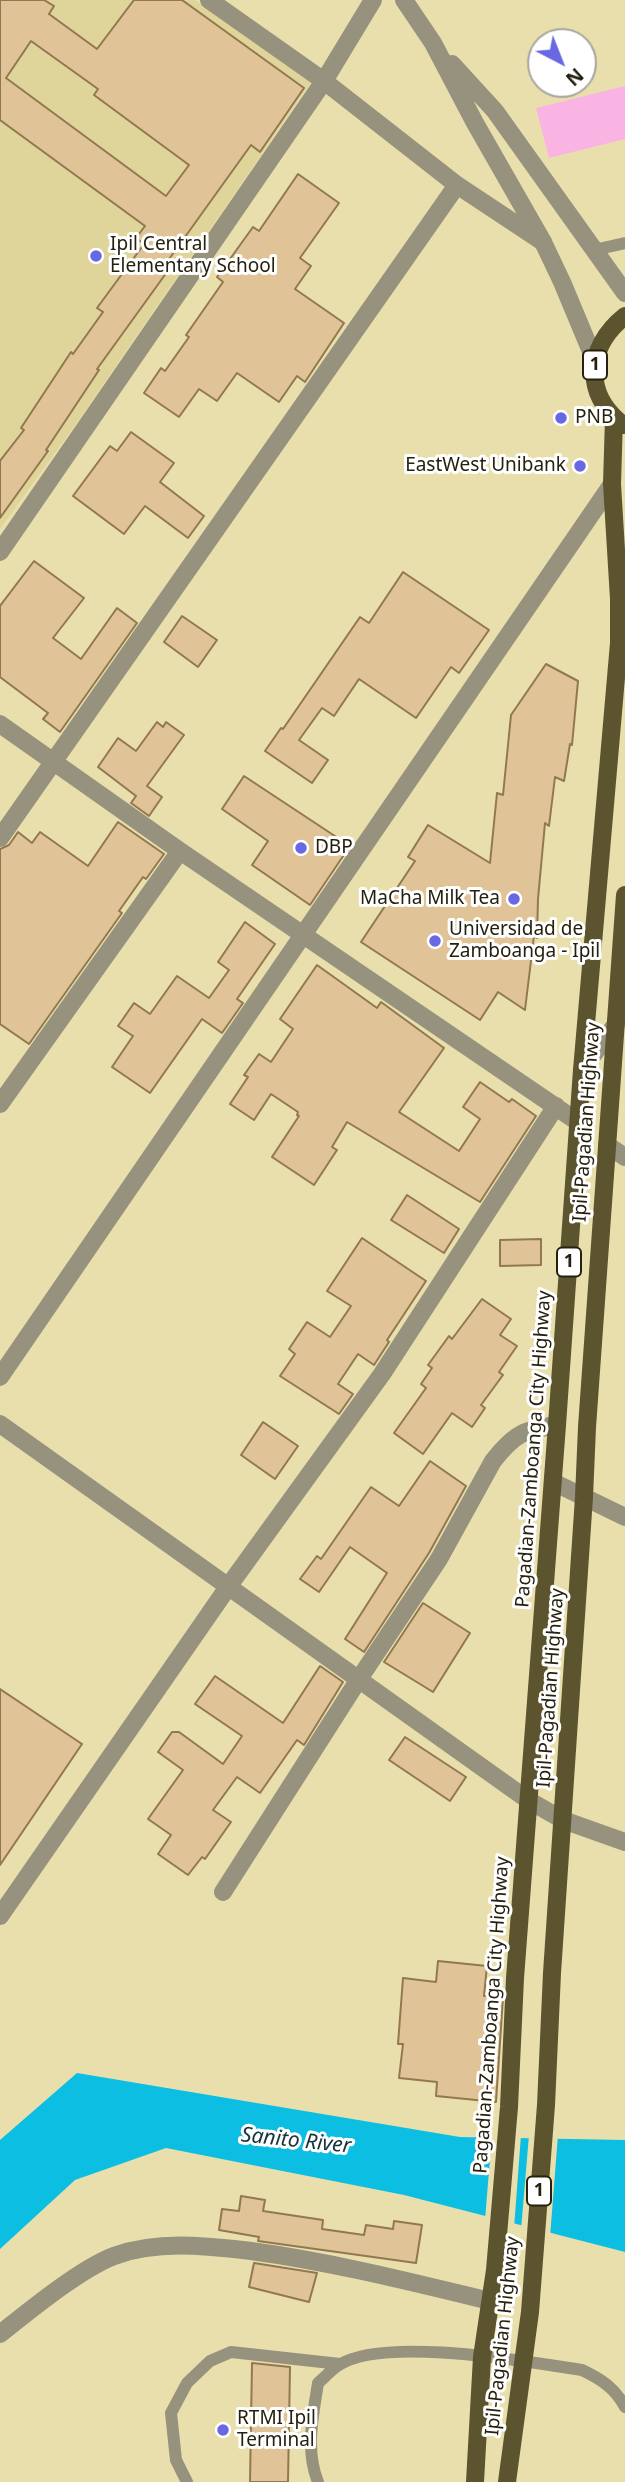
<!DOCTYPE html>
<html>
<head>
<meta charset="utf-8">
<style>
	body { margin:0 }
	#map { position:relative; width:625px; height:2482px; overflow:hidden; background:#e9dfad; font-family:"Noto Sans",sans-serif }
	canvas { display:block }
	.north { position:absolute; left:527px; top:28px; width:70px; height:70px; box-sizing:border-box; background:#fff; border:2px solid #a8a69f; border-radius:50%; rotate:138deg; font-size:19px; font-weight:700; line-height:28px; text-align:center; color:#25210e }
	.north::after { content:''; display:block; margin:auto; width:24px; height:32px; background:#6768e2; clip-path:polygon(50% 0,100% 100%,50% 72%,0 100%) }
</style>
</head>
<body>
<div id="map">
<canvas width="625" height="2482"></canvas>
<div class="north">N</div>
</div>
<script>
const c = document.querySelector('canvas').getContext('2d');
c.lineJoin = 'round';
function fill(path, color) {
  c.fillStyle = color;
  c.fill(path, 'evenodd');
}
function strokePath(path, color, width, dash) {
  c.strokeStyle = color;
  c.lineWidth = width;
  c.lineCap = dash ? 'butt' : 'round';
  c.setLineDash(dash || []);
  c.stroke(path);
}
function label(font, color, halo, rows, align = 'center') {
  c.font = font + ' "Noto Sans",sans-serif';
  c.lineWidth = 6;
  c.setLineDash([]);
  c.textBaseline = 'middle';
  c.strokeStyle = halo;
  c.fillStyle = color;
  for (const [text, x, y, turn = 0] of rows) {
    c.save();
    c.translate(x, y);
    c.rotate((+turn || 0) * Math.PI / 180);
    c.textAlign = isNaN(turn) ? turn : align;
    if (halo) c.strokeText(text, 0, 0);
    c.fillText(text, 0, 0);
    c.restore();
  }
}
fill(new Path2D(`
	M 0,0 L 195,0 L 312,81 L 71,431 L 0,529 Z`), '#dfd49a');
fill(new Path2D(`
	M 625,86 L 625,139 L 549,158 L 536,108 Z`), '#f9b4e4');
fill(new Path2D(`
	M 77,2073 L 460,2137 L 625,2140 L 625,2252 L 404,2195 L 166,2148 L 75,2180 L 0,2249 L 0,2140 Z`), '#0dbee3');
fill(new Path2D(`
	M 492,2134 L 521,2135 L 514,2228 L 485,2220 Z
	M 529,2135 L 558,2135 L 550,2237 L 521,2230 Z`), '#e9dfad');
const building = new Path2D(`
	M 0,0 L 44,0 L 54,6 L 49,14 L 97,49 L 134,0 L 182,0 L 304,88 L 260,152 L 251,145 L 162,269 L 167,272 L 97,369 L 99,370 L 46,450 L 48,451 L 0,518 L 0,461 L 24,430 L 21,428 L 71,352 L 73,354 L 103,312 L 97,308 L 144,244 L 136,238 L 145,226 L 0,120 ZM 31,41 L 98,89 L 94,95 L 189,165 L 166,196 L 6,78 Z
	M 298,174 L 339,203 L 300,258 L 311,266 L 295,289 L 344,323 L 305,382 L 297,376 L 279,402 L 237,373 L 217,401 L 199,389 L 179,417 L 144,393 L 161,368 L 165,371 L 189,337 L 186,335 L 223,282 L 217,277 L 253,227 L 259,231 Z
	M 131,432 L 174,463 L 160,482 L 204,516 L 188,538 L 145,506 L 124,534 L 73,496 L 110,446 L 117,451 Z
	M 34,561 L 84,598 L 53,638 L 81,659 L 117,608 L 137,623 L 60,732 L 43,719 L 48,713 L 0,677 L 0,606 Z
	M 403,572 L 489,630 L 459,673 L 451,667 L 416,718 L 359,679 L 334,716 L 322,708 L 299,740 L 328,760 L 312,783 L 265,751 L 281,728 L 283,729 L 360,617 L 369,623 Z
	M 182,616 L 217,640 L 198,667 L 164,642 Z
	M 546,664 L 578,681 L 572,745 L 570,744 L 564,781 L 555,777 L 549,826 L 545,823 L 538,899 L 537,938 L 534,936 L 525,1010 L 498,992 L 480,1020 L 361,942 L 415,861 L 408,857 L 428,825 L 490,863 L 497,793 L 503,795 L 511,715 Z
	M 157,722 L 163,727 L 166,722 L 184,735 L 147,786 L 162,797 L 149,816 L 131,803 L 136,796 L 98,767 L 118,738 L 136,751 Z
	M 244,776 L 350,846 L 310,905 L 252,865 L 268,841 L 222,809 Z
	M 118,822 L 164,854 L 146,879 L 143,877 L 119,911 L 122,913 L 29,1044 L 0,1024 L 0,849 L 9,845 L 18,832 L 32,843 L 40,832 L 88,866 Z
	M 245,922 L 275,944 L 237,999 L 243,1003 L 222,1033 L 202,1019 L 150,1093 L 112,1067 L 133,1036 L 118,1026 L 134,1003 L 150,1014 L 177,976 L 209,998 L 229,970 L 218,962 Z
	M 317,965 L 377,1008 L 381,1002 L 444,1048 L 399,1112 L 459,1151 L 480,1119 L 463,1107 L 480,1082 L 509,1102 L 512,1099 L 536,1116 L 480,1202 L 347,1122 L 332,1147 L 337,1150 L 314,1185 L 272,1157 L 299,1116 L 297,1115 L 298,1112 L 271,1094 L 254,1120 L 230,1104 L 248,1077 L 244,1075 L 259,1054 L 271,1062 L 293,1029 L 280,1019 Z
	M 407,1195 L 459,1229 L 444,1253 L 391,1220 Z
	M 362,1238 L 426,1281 L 387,1340 L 389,1342 L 374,1365 L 358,1354 L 338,1384 L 353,1394 L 339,1414 L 280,1376 L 295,1354 L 289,1349 L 307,1322 L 330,1337 L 351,1306 L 327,1291 Z
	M 541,1239 L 541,1265 L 500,1266 L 500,1240 Z
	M 482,1299 L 511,1319 L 500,1335 L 517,1346 L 499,1372 L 503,1375 L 481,1405 L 485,1408 L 472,1427 L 452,1413 L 423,1454 L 394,1433 L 426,1388 L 421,1384 L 432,1368 L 428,1365 L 449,1336 L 452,1339 Z
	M 263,1422 L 298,1446 L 275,1479 L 241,1455 Z
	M 430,1461 L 466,1486 L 429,1553 L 364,1652 L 345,1639 L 387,1573 L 350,1547 L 319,1592 L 300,1579 L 317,1556 L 321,1559 L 371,1487 L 399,1506 Z
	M 423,1603 L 470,1633 L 433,1692 L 384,1662 Z
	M 320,1666 L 343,1682 L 304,1745 L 297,1740 L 260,1793 L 237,1777 L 213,1810 L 231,1822 L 205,1859 L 202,1857 L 188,1875 L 158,1854 L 171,1835 L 148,1819 L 183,1770 L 158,1752 L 172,1732 L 179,1732 L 223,1764 L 242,1736 L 195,1704 L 215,1676 L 283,1723 Z
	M 0,1689 L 82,1744 L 0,1865 Z
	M 405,1737 L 466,1777 L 450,1801 L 389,1760 Z
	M 438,1961 L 487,1966 L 484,1996 L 503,1998 L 496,2102 L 436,2096 L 437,2082 L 399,2078 L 403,2044 L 398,2044 L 403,1978 L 436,1982 Z
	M 241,2196 L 265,2200 L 263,2211 L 323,2220 L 322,2229 L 364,2235 L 366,2225 L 393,2229 L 394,2221 L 422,2225 L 416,2263 L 258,2241 L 259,2237 L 219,2230 L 222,2209 L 239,2211 Z
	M 254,2263 L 317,2273 L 309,2302 L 249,2287 Z
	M 252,2363 L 290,2367 L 288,2482 L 250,2482 Z`);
fill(building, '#e0c498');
strokePath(building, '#92784f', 2);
strokePath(new Path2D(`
	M 594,250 L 625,243
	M 187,2482 L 176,2460 L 171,2413 L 187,2383 L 210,2361 L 231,2352 L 340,2364
	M 318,2482 C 305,2450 313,2416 318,2383 C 325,2377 331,2370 339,2365 C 385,2336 527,2362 582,2370 C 601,2379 615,2388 625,2407`), '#96927e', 12);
strokePath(new Path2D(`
	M 209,0 L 324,81 L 457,185 L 543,242
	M 0,552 L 324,81 L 373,0
	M 0,724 L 180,851 L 578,1122
	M 0,838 L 457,185
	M 582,1070 L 619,1020
	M 0,1104 L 180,851
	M 607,1145 L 625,1157
	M 0,1377 L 612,484
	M 0,1424 L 528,1800 L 563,1820 L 625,1842
	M 553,1482 L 625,1517
	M 223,1892 L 359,1679 L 439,1559 L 493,1461 C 515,1433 524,1430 557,1425
	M 0,1916 L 228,1587 L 382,1374 L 556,1106
	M 0,2334 C 29,2311 80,2269 114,2256 C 158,2240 206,2246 251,2251 C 332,2262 411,2282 490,2301`), '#96927e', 18);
strokePath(new Path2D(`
	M 404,0 L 433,43 L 475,123 L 543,242 L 562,282 L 595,361
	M 452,64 L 495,111 L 625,293`), '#96927e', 18);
strokePath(new Path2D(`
	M 623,425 C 583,394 586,347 625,316
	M 475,2482 L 482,2357 L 495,2270 L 509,2107 L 515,1978 L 557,1425 L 582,1070 L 619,643 L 619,599 L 612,484 L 614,418
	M 507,2482 L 530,2312 L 546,2105 L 552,1973 L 584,1497 L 587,1427 L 625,895`), '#5b542e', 18);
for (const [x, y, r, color] of [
	[96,256,7,"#6768e2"],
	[561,418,7,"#6768e2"],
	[580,466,7,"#6768e2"],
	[301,848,7,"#6768e2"],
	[514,899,7,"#6768e2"],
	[435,941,7,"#6768e2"],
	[223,2430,7,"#6768e2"]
]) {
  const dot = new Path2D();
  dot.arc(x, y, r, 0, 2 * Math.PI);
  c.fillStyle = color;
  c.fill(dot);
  strokePath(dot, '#fff', 2.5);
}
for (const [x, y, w] of [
	[595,365,24],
	[569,1262,24],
	[539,2191,24]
]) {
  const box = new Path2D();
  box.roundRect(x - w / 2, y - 14.5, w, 29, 5);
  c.fillStyle = '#fff';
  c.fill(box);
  strokePath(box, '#25210e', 2);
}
label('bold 18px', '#25210e', null, [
	["1",595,365],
	["1",569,1262],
	["1",539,2191]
]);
label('19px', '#25210e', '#fff', [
	["Ipil Central",110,245],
	["Elementary School",110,267],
	["PNB",575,418],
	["EastWest Unibank",566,466,"right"],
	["DBP",315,848],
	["MaCha Milk Tea",500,899,"right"],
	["Universidad de",449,930],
	["Zamboanga - Ipil",449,952],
	["RTMI Ipil",237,2419],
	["Terminal",237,2441]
], 'left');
label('19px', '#25210e', '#fff', [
	["Ipil-Pagadian Highway",587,1122,-86],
	["Pagadian-Zamboanga City Highway",534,1449,-86],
	["Ipil-Pagadian Highway",551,1688,-86],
	["Pagadian-Zamboanga City Highway",492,2015,-86],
	["Ipil-Pagadian Highway",503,2336,-84]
]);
label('italic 21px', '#16343d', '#fff', [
	["Sanito River",296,2141,6]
]);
</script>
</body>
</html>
